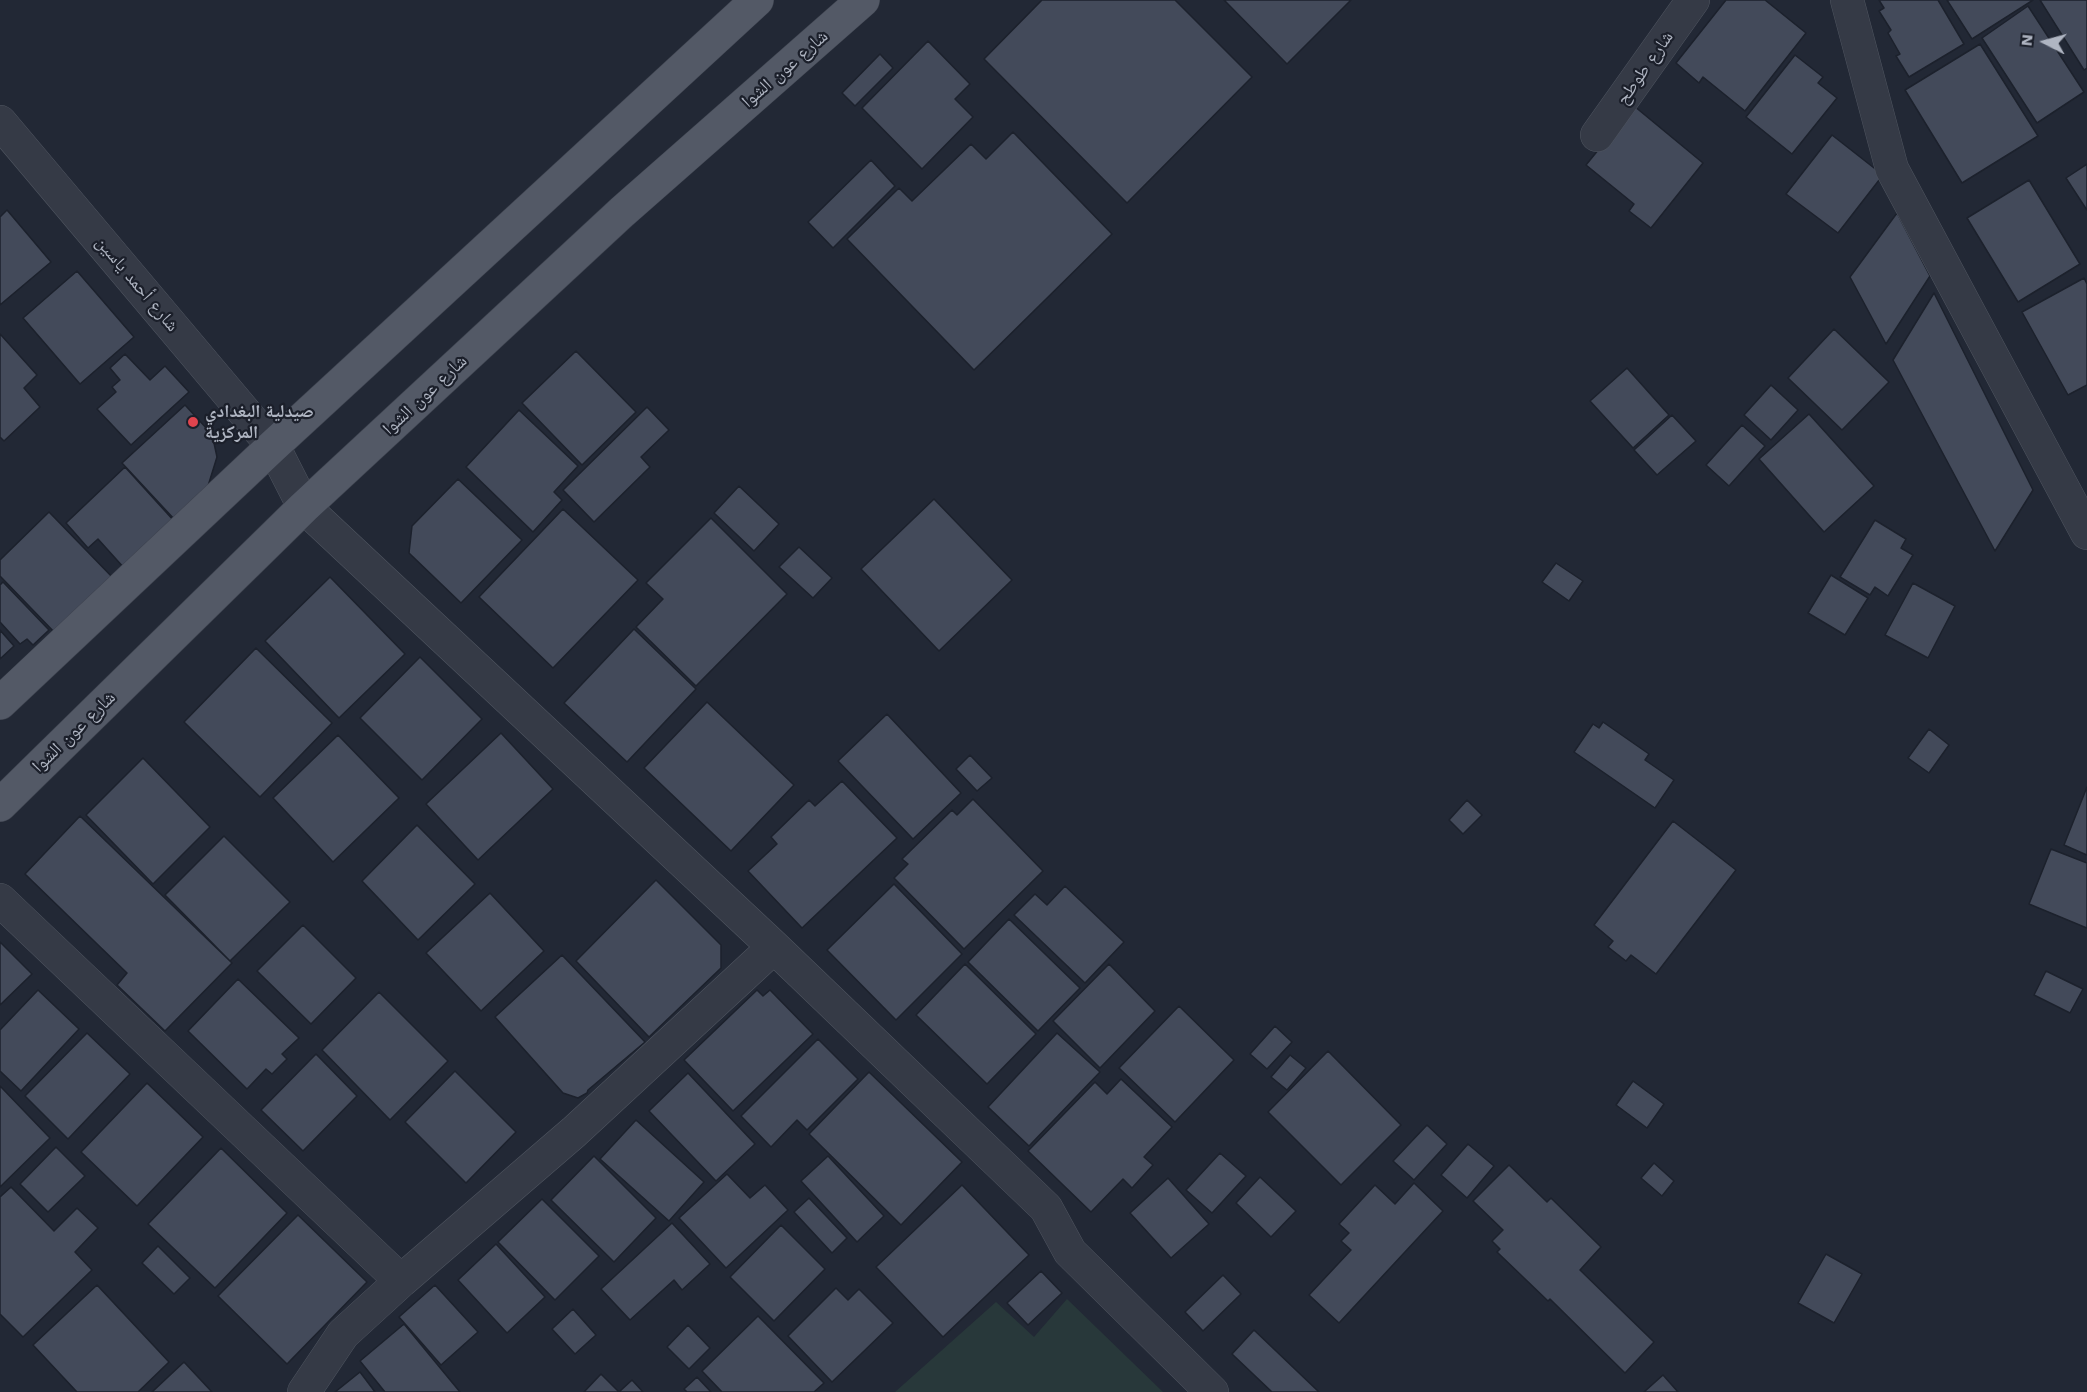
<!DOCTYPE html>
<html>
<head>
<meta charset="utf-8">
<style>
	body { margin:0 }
	#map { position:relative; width:2087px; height:1392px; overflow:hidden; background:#222835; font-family:"Work Sans",sans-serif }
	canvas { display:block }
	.north { position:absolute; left:2015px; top:12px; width:60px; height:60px; -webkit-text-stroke:4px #1b1f2a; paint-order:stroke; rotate:276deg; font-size:16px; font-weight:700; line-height:24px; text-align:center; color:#afb5c2 }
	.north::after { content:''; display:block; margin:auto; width:21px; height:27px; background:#afb5c2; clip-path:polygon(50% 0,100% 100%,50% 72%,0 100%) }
</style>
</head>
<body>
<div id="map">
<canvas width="2087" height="1392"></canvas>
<div class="north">N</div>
</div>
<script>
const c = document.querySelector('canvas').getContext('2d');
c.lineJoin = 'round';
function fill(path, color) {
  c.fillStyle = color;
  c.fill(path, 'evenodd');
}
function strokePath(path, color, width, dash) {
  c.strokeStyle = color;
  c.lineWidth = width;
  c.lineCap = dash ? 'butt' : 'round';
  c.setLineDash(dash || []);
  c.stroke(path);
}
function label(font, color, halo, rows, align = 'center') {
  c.font = font + ' "Work Sans","Noto Naskh Arabic",sans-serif';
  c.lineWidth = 4.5;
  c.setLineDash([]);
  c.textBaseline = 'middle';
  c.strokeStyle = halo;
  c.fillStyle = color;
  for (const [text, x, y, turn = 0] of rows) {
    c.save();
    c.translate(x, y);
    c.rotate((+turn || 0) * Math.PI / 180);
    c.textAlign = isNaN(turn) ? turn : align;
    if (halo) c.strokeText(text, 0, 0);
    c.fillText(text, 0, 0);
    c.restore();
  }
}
fill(new Path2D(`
	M 1067,1299 L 1163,1392 L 895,1392 L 996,1302 L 1034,1337 Z`), '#28383a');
const building = new Path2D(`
	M 1042,0 L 1175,0 L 1252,77 L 1127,203 L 984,59 Z
	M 1224,0 L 1351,0 L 1287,64 Z
	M 1726,0 L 1765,0 L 1806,33 L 1745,111 L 1703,77 L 1699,83 L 1676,63 Z
	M 1879,0 L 1938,0 L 1964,44 L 1909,77 L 1896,56 L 1900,54 L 1888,33 L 1891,30 L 1879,11 L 1884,8 Z
	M 1947,0 L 2033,0 L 1972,39 Z
	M 2040,0 L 2087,0 L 2087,68 L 2084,70 Z
	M 2028,6 L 2084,92 L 2037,123 L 1982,38 Z
	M 928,41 L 970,84 L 955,99 L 973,117 L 922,169 L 862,108 Z
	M 1980,44 L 2038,136 L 1962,183 L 1905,90 Z
	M 880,54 L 893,68 L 855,106 L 842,93 Z
	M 1795,55 L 1823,77 L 1818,83 L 1837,98 L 1792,154 L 1746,117 Z
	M 1634,106 L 1703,163 L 1651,228 L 1629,211 L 1634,204 L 1586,165 Z
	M 1013,132 L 1112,234 L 974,370 L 847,239 L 899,188 L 912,201 L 971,144 L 986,159 Z
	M 1832,135 L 1883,175 L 1838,233 L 1786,194 Z
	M 871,160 L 895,186 L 833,248 L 808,222 Z
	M 2087,164 L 2087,210 L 2066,178 Z
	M 2029,180 L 2080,264 L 2018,302 L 1967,218 Z
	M 7,210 L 51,262 L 0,305 L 0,217 Z
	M 1897,213 L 1930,276 L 1886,344 L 1850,277 Z
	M 77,271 L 134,337 L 80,384 L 23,318 Z
	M 2084,278 L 2087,284 L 2087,385 L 2068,395 L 2022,312 Z
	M 1934,293 L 2033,490 L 1995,551 L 1893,360 Z
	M 1834,329 L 1889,382 L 1842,430 L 1788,378 Z
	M 0,334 L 37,375 L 24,388 L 40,407 L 4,441 L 0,437 Z
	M 576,351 L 636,412 L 582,465 L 522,403 Z
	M 125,354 L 150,380 L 165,366 L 189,392 L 131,445 L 97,409 L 116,392 L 112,387 L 120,380 L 110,368 Z
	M 1627,368 L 1669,415 L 1633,448 L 1590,401 Z
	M 1771,385 L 1798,410 L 1771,440 L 1744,415 Z
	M 185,405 L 208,430 L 214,443 L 217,457 L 208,486 L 175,520 L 122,463 Z
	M 647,407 L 669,430 L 641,457 L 650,467 L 594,522 L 563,490 Z
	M 519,410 L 578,466 L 554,492 L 562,500 L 533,532 L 466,467 Z
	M 1809,414 L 1874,486 L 1824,532 L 1759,459 Z
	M 1672,415 L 1696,441 L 1657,475 L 1634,450 Z
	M 1742,425 L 1765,446 L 1729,486 L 1706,465 Z
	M 125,467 L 175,522 L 125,569 L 98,539 L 88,548 L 66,523 Z
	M 458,479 L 522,540 L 461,603 L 409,553 L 412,526 Z
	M 739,486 L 779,524 L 754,551 L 714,513 Z
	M 934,499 L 1012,580 L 939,651 L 861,569 Z
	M 563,509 L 638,580 L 553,668 L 479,597 Z
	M 49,512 L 115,580 L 58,636 L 0,576 L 0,560 Z
	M 711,518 L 787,594 L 696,686 L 636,627 L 663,599 L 646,583 Z
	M 1875,520 L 1906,539 L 1901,548 L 1913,555 L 1888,596 L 1875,587 L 1870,595 L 1840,577 Z
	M 799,547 L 832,578 L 813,598 L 779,567 Z
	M 1556,563 L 1583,581 L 1569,601 L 1542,582 Z
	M 1831,575 L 1868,598 L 1845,635 L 1808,613 Z
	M 330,577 L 405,654 L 339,718 L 265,641 Z
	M 3,582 L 49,630 L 33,645 L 27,639 L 20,644 L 0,622 L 0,585 Z
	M 1913,583 L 1955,606 L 1928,658 L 1885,635 Z
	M 634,629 L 696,689 L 627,762 L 564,703 Z
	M 0,630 L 14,646 L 0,659 Z
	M 256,648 L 332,723 L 260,797 L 184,722 Z
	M 420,657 L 482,719 L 422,780 L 360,718 Z
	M 707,702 L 794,785 L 731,851 L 644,768 Z
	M 887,714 L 961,793 L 913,839 L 838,761 Z
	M 1603,722 L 1649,754 L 1645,760 L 1674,780 L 1655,808 L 1574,752 L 1593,724 L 1599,728 Z
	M 1929,729 L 1949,745 L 1929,773 L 1908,758 Z
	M 501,733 L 553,789 L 478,860 L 426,804 Z
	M 338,735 L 399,798 L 333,862 L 273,798 Z
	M 970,755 L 992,778 L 977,791 L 956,769 Z
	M 143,758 L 210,827 L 153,884 L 86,815 Z
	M 842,781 L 897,838 L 802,928 L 748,871 L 777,844 L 771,837 L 809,800 L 815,806 Z
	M 2087,787 L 2087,855 L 2064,845 Z
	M 973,799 L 1043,871 L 964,949 L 894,878 L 908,864 L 902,859 L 952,810 L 957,815 Z
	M 1467,800 L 1482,815 L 1463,834 L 1449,820 Z
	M 80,816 L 232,963 L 165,1031 L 117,985 L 127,973 L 25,874 Z
	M 1673,821 L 1736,870 L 1656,974 L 1631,955 L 1626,961 L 1608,947 L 1613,941 L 1594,925 Z
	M 417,825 L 475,884 L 418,940 L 362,881 Z
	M 224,836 L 290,902 L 230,961 L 165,895 Z
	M 2051,849 L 2087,863 L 2087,928 L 2029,904 Z
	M 656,880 L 721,945 L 721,968 L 649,1037 L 576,961 Z
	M 894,884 L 962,954 L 896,1020 L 827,950 Z
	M 1065,886 L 1124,942 L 1085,983 L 1014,915 L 1035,894 L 1047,905 Z
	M 490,893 L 544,951 L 481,1011 L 426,953 Z
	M 1009,919 L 1080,988 L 1038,1031 L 968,962 Z
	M 303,925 L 356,978 L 311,1024 L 257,971 Z
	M 0,942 L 32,974 L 0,1005 Z
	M 562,955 L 645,1042 L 588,1090 L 587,1093 L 578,1098 L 563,1093 L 495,1017 Z
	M 965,964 L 1036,1034 L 987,1084 L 916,1015 Z
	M 1109,964 L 1155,1011 L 1100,1068 L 1053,1021 Z
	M 2046,971 L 2083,989 L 2070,1013 L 2034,995 Z
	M 238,979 L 299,1038 L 282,1054 L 287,1059 L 272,1074 L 266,1069 L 247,1089 L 188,1031 Z
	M 38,990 L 79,1029 L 21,1091 L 0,1071 L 0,1030 Z
	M 757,990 L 763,996 L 770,990 L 813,1034 L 733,1111 L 684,1060 Z
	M 379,992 L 448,1061 L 390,1120 L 322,1050 Z
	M 1179,1006 L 1234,1060 L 1175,1122 L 1119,1068 Z
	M 1275,1026 L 1292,1042 L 1267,1069 L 1250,1054 Z
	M 87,1033 L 130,1074 L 68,1139 L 25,1096 Z
	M 1057,1033 L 1100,1072 L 1029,1146 L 988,1107 Z
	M 818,1039 L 858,1079 L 807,1130 L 797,1120 L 771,1147 L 741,1116 Z
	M 1328,1051 L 1401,1125 L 1341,1185 L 1268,1112 Z
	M 316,1054 L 357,1096 L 303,1151 L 261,1110 Z
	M 1290,1055 L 1306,1068 L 1287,1090 L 1271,1077 Z
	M 455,1071 L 516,1132 L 466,1183 L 405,1122 Z
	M 869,1072 L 962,1162 L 901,1225 L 809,1134 Z
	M 688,1073 L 755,1144 L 716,1181 L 649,1111 Z
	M 1121,1079 L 1172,1127 L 1144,1157 L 1153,1165 L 1132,1188 L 1123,1179 L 1091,1212 L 1028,1151 L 1095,1082 L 1107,1094 Z
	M 1633,1081 L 1664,1104 L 1647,1128 L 1616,1105 Z
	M 147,1083 L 203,1137 L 137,1206 L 81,1152 Z
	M 0,1086 L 50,1138 L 0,1187 Z
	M 636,1120 L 704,1182 L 669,1221 L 600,1159 Z
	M 1427,1125 L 1447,1144 L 1414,1180 L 1393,1161 Z
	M 1468,1144 L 1494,1166 L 1467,1198 L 1441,1175 Z
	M 56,1147 L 85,1176 L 48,1212 L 20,1184 Z
	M 221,1148 L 287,1213 L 215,1288 L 148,1224 Z
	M 1220,1153 L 1246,1176 L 1212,1213 L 1186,1190 Z
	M 594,1156 L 656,1218 L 614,1262 L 551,1200 Z
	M 828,1156 L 884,1216 L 857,1242 L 801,1181 Z
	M 1654,1163 L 1674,1181 L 1662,1196 L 1641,1178 Z
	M 1509,1165 L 1547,1202 L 1551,1198 L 1601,1247 L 1580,1270 L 1654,1342 L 1625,1373 L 1550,1299 L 1548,1301 L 1497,1252 L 1500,1249 L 1492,1241 L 1503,1230 L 1473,1201 Z
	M 727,1174 L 750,1198 L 765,1185 L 788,1210 L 726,1268 L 679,1218 Z
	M 1260,1177 L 1296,1211 L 1271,1237 L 1236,1203 Z
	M 1168,1178 L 1209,1224 L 1171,1258 L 1130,1213 Z
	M 1414,1183 L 1443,1211 L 1339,1323 L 1309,1295 L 1351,1250 L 1341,1241 L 1349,1233 L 1339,1224 L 1375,1185 L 1395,1204 Z
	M 962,1185 L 1029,1255 L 943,1337 L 876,1267 Z
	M 11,1187 L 54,1231 L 77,1208 L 98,1228 L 75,1252 L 92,1270 L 23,1337 L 0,1314 L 0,1197 Z
	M 809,1198 L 847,1238 L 832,1253 L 794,1212 Z
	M 542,1199 L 599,1256 L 555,1300 L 498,1242 Z
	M 298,1215 L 367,1282 L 287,1364 L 218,1296 Z
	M 672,1223 L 710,1264 L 682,1290 L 674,1280 L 630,1320 L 601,1289 Z
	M 781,1225 L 825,1269 L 774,1321 L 730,1277 Z
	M 496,1244 L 545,1297 L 507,1333 L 458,1280 Z
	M 158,1246 L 190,1278 L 174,1294 L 142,1263 Z
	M 1826,1254 L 1862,1274 L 1834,1323 L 1798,1303 Z
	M 1041,1271 L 1062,1293 L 1028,1325 L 1007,1303 Z
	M 1223,1275 L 1241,1294 L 1203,1331 L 1185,1312 Z
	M 97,1285 L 169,1362 L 138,1392 L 77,1392 L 33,1345 Z
	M 435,1285 L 478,1332 L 441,1365 L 399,1317 Z
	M 836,1288 L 848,1300 L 859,1289 L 893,1323 L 832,1382 L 788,1336 Z
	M 573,1309 L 596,1335 L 575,1354 L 552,1329 Z
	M 758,1316 L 824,1383 L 814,1392 L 722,1392 L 702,1371 Z
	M 404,1324 L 460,1392 L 385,1392 L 360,1361 Z
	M 688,1325 L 710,1348 L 689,1369 L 667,1347 Z
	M 1254,1330 L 1319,1392 L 1272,1392 L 1232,1354 Z
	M 184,1362 L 212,1392 L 152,1392 Z
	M 360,1372 L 375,1392 L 335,1392 Z
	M 601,1374 L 619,1392 L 584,1392 Z
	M 1663,1375 L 1678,1392 L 1644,1392 Z
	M 697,1377 L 711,1392 L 687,1392 L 684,1389 Z
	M 632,1380 L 643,1392 L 619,1392 Z`);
fill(building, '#434a5a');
strokePath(building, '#1c212c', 1.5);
const minor = new Path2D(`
	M 1847,0 L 1892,169 L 2087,533
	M 0,122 L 273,446 L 304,507 L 774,947 L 1046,1208 L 1070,1252 L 1212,1392
	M 1597,135 L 1693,0
	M 0,900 L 401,1281
	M 304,1392 L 343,1334 L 401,1281 L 574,1132 L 774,947`);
const major = new Path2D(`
	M 0,703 L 273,446 L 757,0
	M 0,805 L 304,507 L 622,212 L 863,0`);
strokePath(minor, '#4f5560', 34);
strokePath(major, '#3e434f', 34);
strokePath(minor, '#353a46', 33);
strokePath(major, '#535966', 33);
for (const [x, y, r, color] of [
	[193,422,6,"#e0444e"]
]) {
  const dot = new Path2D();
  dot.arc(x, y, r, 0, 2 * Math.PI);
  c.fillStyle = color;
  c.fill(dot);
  strokePath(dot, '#1b1f2a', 2);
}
label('18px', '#afb5c2', '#1b1f2a', [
	["شارع طوطح",1645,68,-55],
	["شارع عون الشوا",785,69,-41],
	["شارع أحمد ياسين",137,284,50],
	["شارع عون الشوا",425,395,-43],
	["شارع عون الشوا",74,732,-44]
]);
label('bold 18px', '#afb5c2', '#1b1f2a', [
	["صيدلية البغدادي",205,412],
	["المركزية",205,433]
], 'left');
</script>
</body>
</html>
